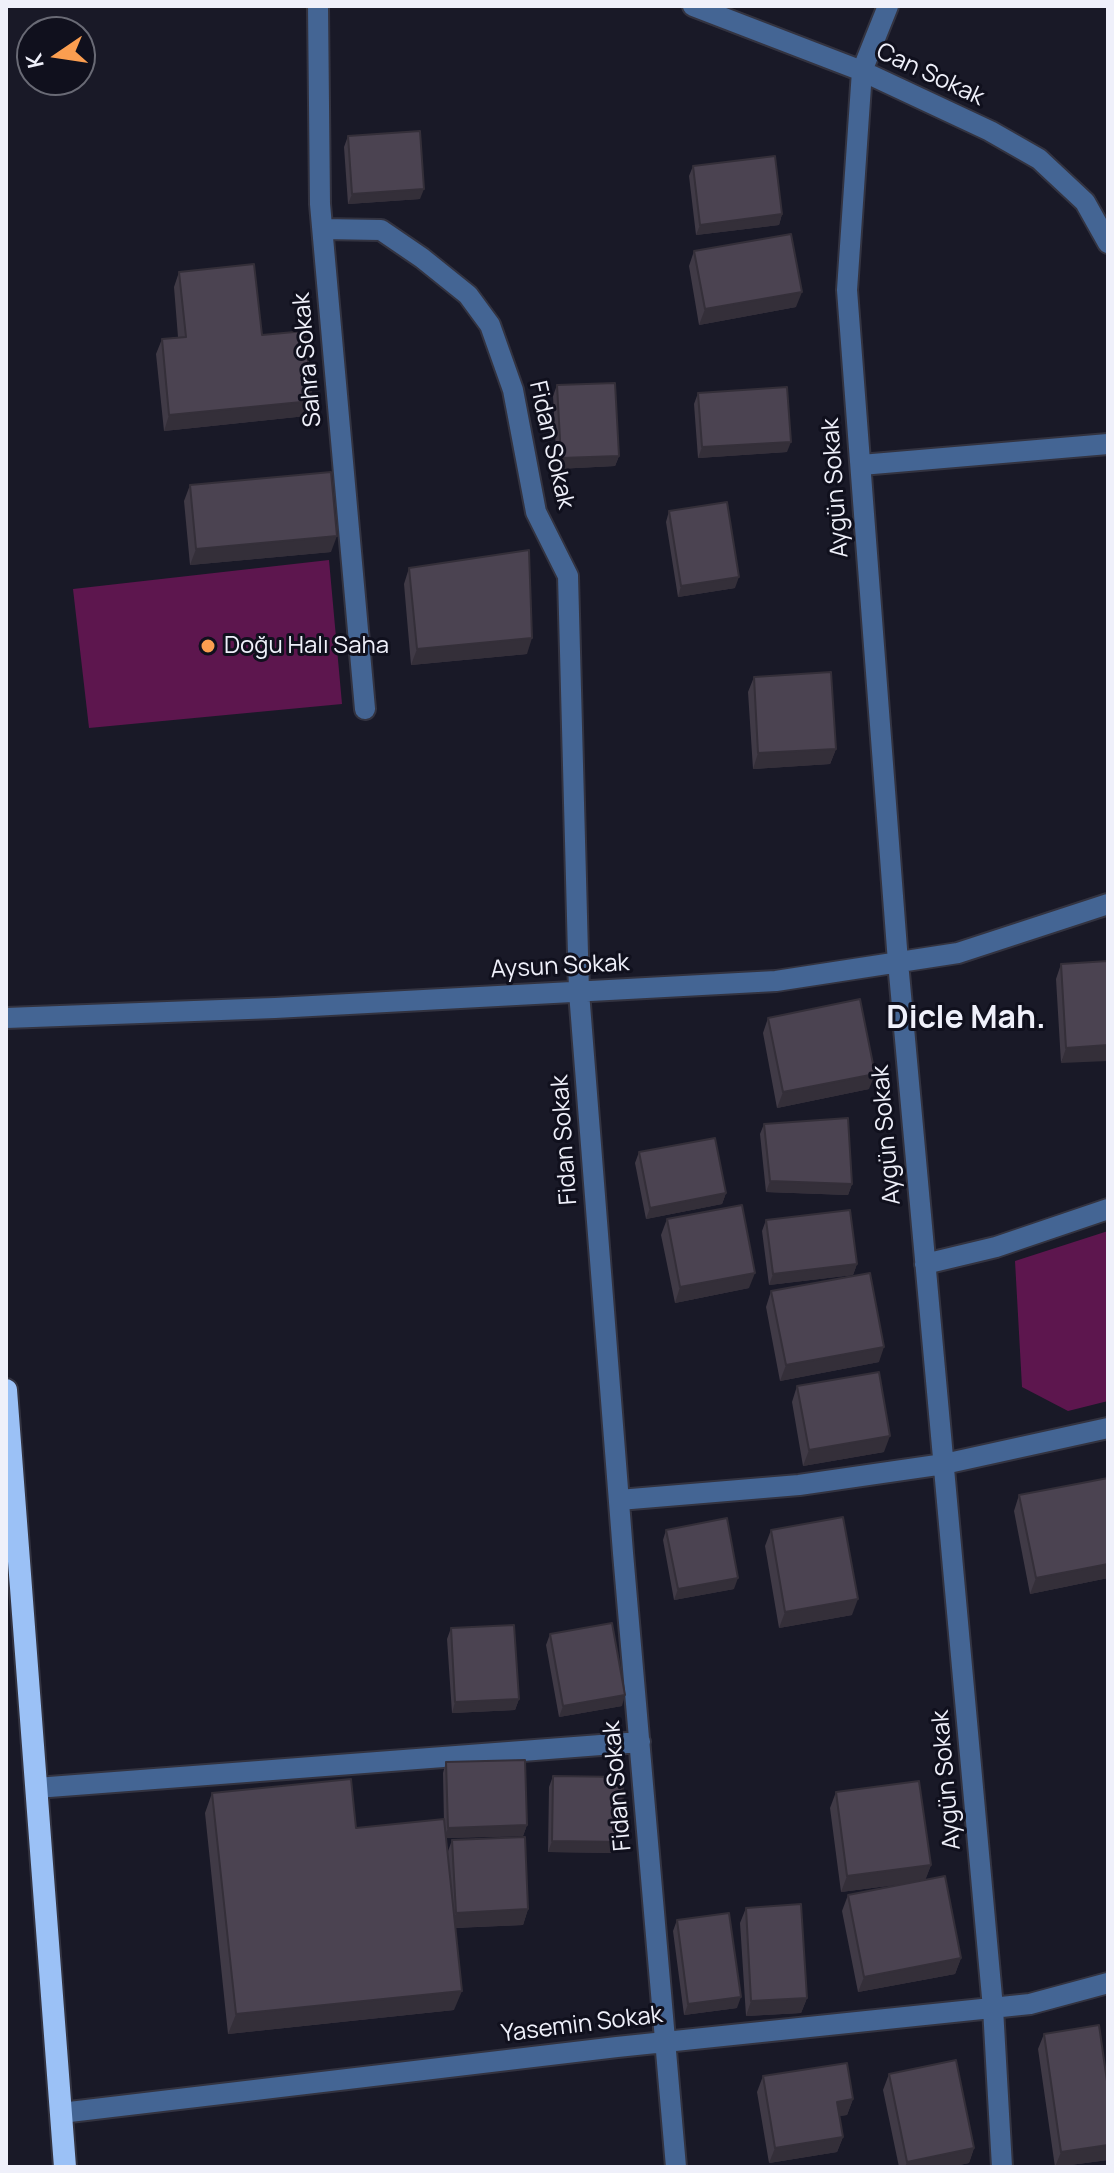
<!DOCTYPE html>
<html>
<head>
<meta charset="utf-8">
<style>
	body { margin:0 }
	#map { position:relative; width:1114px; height:2173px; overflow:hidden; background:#191927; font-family:Manrope,sans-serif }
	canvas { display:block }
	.frame { position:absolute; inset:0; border:8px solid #eff0fa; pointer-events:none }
	.north { position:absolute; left:16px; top:16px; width:80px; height:80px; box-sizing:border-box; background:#10101d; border:2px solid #696a75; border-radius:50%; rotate:257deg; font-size:22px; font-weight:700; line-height:32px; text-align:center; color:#eff0fa }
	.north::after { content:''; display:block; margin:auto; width:28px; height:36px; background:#fb9e50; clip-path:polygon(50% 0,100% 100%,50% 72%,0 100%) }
</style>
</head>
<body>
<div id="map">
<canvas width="1114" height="2173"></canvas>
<div class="frame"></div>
<div class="north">K</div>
</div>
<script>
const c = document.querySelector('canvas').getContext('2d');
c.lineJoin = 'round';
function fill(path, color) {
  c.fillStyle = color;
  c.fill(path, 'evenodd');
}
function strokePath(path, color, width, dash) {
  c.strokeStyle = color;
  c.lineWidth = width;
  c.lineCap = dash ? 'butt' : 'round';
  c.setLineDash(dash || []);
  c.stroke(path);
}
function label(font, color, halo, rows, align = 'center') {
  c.font = font + ' Manrope,sans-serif';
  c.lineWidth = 6;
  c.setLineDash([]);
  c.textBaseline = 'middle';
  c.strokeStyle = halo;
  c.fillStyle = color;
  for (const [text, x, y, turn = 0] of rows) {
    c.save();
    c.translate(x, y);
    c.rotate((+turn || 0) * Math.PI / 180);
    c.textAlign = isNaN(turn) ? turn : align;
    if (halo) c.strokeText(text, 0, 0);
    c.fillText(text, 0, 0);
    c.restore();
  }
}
fill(new Path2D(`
	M 329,560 L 342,704 L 89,728 L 73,589 Z
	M 1108,1231 L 1108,1401 L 1068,1411 L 1022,1387 L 1015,1261 Z`), '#5d164e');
const minor = new Path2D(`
	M 318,6 L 320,204 L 365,709
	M 693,6 L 862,71 L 990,131 L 1039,159 L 1085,202 L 1108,243
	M 888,6 L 862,71 L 847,290 L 898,962 L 993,2008 L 1002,2167
	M 323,229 L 381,230 L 422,258 L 468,295 L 490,325 L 513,390 L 536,512 L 568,576 L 579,992 L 623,1553 L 676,2167
	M 861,465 L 1108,444
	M 6,1018 L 275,1008 L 776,981 L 958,953 L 1108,904
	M 925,1264 L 996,1247 L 1108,1209
	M 619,1500 L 799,1485 L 944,1464 L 1108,1428
	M 36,1788 L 640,1742
	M 61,2113 L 617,2047 L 1030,2004 L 1108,1983`);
const trunk = new Path2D(`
	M 6,1390 L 65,2167`);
strokePath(minor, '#333340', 24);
strokePath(trunk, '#333340', 26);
strokePath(minor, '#446594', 20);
strokePath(trunk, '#9bc1f6', 22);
fill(new Path2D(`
	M 348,136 L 420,199 L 348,204 L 344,147 Z
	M 693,166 L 782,214 L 779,225 L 696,235 L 689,176 Z
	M 694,251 L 796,307 L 699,325 L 689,266 Z
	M 179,272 L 262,335 L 306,416 L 164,431 L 156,354 L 162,339 L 178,337 L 174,287 Z
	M 557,385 L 619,456 L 615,466 L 557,469 L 553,396 Z
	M 698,393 L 787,452 L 698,458 L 694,404 Z
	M 190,485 L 331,552 L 190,565 L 184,501 Z
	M 669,511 L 735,588 L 678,597 L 666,522 Z
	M 409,568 L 527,654 L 411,665 L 404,584 Z
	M 754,677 L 836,749 L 830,764 L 753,769 L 748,692 Z
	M 1108,961 L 1061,1063 L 1056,979 L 1061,964 Z
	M 768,1018 L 869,1089 L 777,1108 L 763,1033 Z
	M 764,1124 L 852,1184 L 848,1195 L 766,1192 L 760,1134 Z
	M 639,1152 L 726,1193 L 722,1204 L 646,1219 L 635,1163 Z
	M 667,1219 L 749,1288 L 675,1303 L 661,1235 Z
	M 766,1220 L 857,1264 L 853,1275 L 769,1285 L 762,1231 Z
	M 771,1291 L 879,1362 L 780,1381 L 766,1307 Z
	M 797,1386 L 884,1452 L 803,1466 L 792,1402 Z
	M 1108,1478 L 1108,1578 L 1030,1594 L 1014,1511 L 1019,1495 Z
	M 666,1530 L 734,1589 L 674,1600 L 663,1540 Z
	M 771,1530 L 852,1615 L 779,1628 L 765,1546 Z
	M 451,1628 L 519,1699 L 515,1710 L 452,1713 L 447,1639 Z
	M 550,1634 L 622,1706 L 559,1717 L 546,1645 Z
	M 446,1762 L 527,1825 L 523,1836 L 446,1838 L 447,1854 L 452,1840 L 528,1909 L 523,1925 L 455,1928 L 454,2010 L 228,2034 L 205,1813 L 212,1793 L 356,1828 L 444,1823 L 443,1773 Z
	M 553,1776 L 618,1853 L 548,1852 L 549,1787 Z
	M 836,1792 L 931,1865 L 925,1880 L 961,1958 L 955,1974 L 858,1992 L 842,1911 L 848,1895 L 911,1883 L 841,1892 L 830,1808 Z
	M 746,1908 L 807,1998 L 801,2013 L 746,2016 L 740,1923 Z
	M 677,1920 L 737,2008 L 684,2015 L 673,1931 Z
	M 1044,2034 L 1108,2088 L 1108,2160 L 1055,2167 L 1038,2049 Z
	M 889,2074 L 974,2148 L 969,2163 L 950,2167 L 899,2167 L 883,2090 Z
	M 763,2076 L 853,2099 L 847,2115 L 839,2116 L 843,2137 L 837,2152 L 769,2163 L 757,2092 Z`), '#403a46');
fill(new Path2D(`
	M 424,189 L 420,199 L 348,204 L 352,194 Z
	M 782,214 L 779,225 L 696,235 L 700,225 Z
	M 802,292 L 796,307 L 699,325 L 705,309 Z
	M 312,401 L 306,416 L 164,431 L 169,415 Z
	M 791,442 L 787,452 L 698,458 L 702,447 Z
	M 619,456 L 615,466 L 557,469 L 561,458 Z
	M 337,536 L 331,552 L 190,565 L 196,549 Z
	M 739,577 L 735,588 L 678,597 L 681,586 Z
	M 532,638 L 527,654 L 411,665 L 417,649 Z
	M 836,749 L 830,764 L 753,769 L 758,753 Z
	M 1108,1045 L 1108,1061 L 1061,1063 L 1066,1048 Z
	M 875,1074 L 869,1089 L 777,1108 L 783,1092 Z
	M 770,1181 L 852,1184 L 848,1195 L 766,1192 Z
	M 726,1193 L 722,1204 L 646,1219 L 650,1208 Z
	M 857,1264 L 853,1275 L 769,1285 L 773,1274 Z
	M 755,1273 L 749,1288 L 675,1303 L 680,1287 Z
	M 884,1347 L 879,1362 L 780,1381 L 786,1365 Z
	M 890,1436 L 884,1452 L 803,1466 L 809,1450 Z
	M 1108,1564 L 1108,1578 L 1030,1594 L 1036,1578 Z
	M 738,1578 L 734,1589 L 674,1600 L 678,1589 Z
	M 858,1599 L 852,1615 L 779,1628 L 785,1612 Z
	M 625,1695 L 622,1706 L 559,1717 L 563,1706 Z
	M 519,1699 L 515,1710 L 452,1713 L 455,1702 Z
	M 527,1825 L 523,1836 L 444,1838 L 448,1828 Z
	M 552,1841 L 622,1842 L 618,1853 L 548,1852 Z
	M 931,1865 L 925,1881 L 841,1892 L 847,1876 Z
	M 528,1909 L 523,1925 L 450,1928 L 456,1913 Z
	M 961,1958 L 955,1974 L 858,1992 L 864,1977 Z
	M 462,1991 L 454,2010 L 228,2034 L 236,2014 Z
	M 741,1997 L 737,2008 L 684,2015 L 688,2004 Z
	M 807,1998 L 801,2013 L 746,2016 L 751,2001 Z
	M 853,2099 L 847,2115 L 831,2117 L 837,2102 Z
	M 843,2137 L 837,2152 L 769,2163 L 775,2148 Z
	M 1108,2145 L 1108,2160 L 1055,2167 L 1061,2152 Z
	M 974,2148 L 969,2163 L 950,2167 L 905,2167 L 907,2162 Z`), '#342f39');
const building = new Path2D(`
	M 420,131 L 424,189 L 352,194 L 348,136 Z
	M 775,156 L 782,214 L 700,225 L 693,166 Z
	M 791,234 L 802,292 L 705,309 L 694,251 Z
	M 254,264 L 262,335 L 305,331 L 312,401 L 169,415 L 162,339 L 186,337 L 179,272 Z
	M 615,383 L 619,456 L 561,458 L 557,385 Z
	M 787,387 L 791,442 L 702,447 L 698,393 Z
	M 331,472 L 337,536 L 196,549 L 190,485 Z
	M 727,502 L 739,577 L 681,586 L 669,511 Z
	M 529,550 L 532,638 L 417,649 L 409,568 Z
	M 831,672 L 836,749 L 758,753 L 754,677 Z
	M 1108,961 L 1108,1045 L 1066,1048 L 1061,964 Z
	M 860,999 L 875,1074 L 783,1092 L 768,1018 Z
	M 848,1118 L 852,1184 L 770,1181 L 764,1124 Z
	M 715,1138 L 726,1193 L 650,1208 L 639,1152 Z
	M 742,1205 L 755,1273 L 680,1287 L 667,1219 Z
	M 850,1210 L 857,1264 L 773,1274 L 766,1220 Z
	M 870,1273 L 884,1347 L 786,1365 L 771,1291 Z
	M 879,1372 L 890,1436 L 809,1450 L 797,1386 Z
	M 1108,1478 L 1108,1564 L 1036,1578 L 1019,1495 Z
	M 843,1517 L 858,1599 L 785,1612 L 771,1530 Z
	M 727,1518 L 738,1578 L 678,1589 L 666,1530 Z
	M 612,1623 L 625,1695 L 563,1706 L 550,1634 Z
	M 514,1625 L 519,1699 L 455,1702 L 451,1628 Z
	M 525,1760 L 527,1825 L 448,1828 L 446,1762 Z
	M 553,1776 L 623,1777 L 622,1842 L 552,1841 Z
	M 351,1779 L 356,1828 L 444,1819 L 462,1991 L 236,2014 L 212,1793 Z
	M 919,1781 L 931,1865 L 847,1876 L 836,1792 Z
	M 525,1837 L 528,1909 L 456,1913 L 452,1840 Z
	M 945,1876 L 961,1958 L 864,1977 L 848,1895 Z
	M 801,1904 L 807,1998 L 751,2001 L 746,1908 Z
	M 729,1913 L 741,1997 L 688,2004 L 677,1920 Z
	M 1099,2025 L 1108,2088 L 1108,2145 L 1061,2152 L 1044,2034 Z
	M 956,2060 L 974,2148 L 907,2162 L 889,2074 Z
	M 847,2063 L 853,2099 L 837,2102 L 843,2137 L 775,2148 L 763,2076 Z`);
fill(building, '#4b4351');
strokePath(building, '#342f39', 2);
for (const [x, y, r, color] of [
	[208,646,8,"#fb9e50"]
]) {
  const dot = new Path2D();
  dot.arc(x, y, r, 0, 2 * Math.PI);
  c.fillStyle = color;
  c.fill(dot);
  strokePath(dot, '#10101d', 3);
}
label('24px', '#eff0fa', '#10101d', [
	["Can Sokak",930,75,25],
	["Sahra Sokak",308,360,-95],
	["Fidan Sokak",551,445,77],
	["Aygün Sokak",836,488,-94],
	["Aysun Sokak",560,967,-3],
	["Aygün Sokak",887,1135,-95],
	["Fidan Sokak",565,1140,-94],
	["Aygün Sokak",947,1780,-95],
	["Fidan Sokak",618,1786,-95],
	["Yasemin Sokak",582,2025,-7]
]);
label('24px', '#eff0fa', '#10101d', [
	["Doğu Halı Saha",224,646]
], 'left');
label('bold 32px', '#eff0fa', '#10101d', [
	["Dicle Mah.",966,1019]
]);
</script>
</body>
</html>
